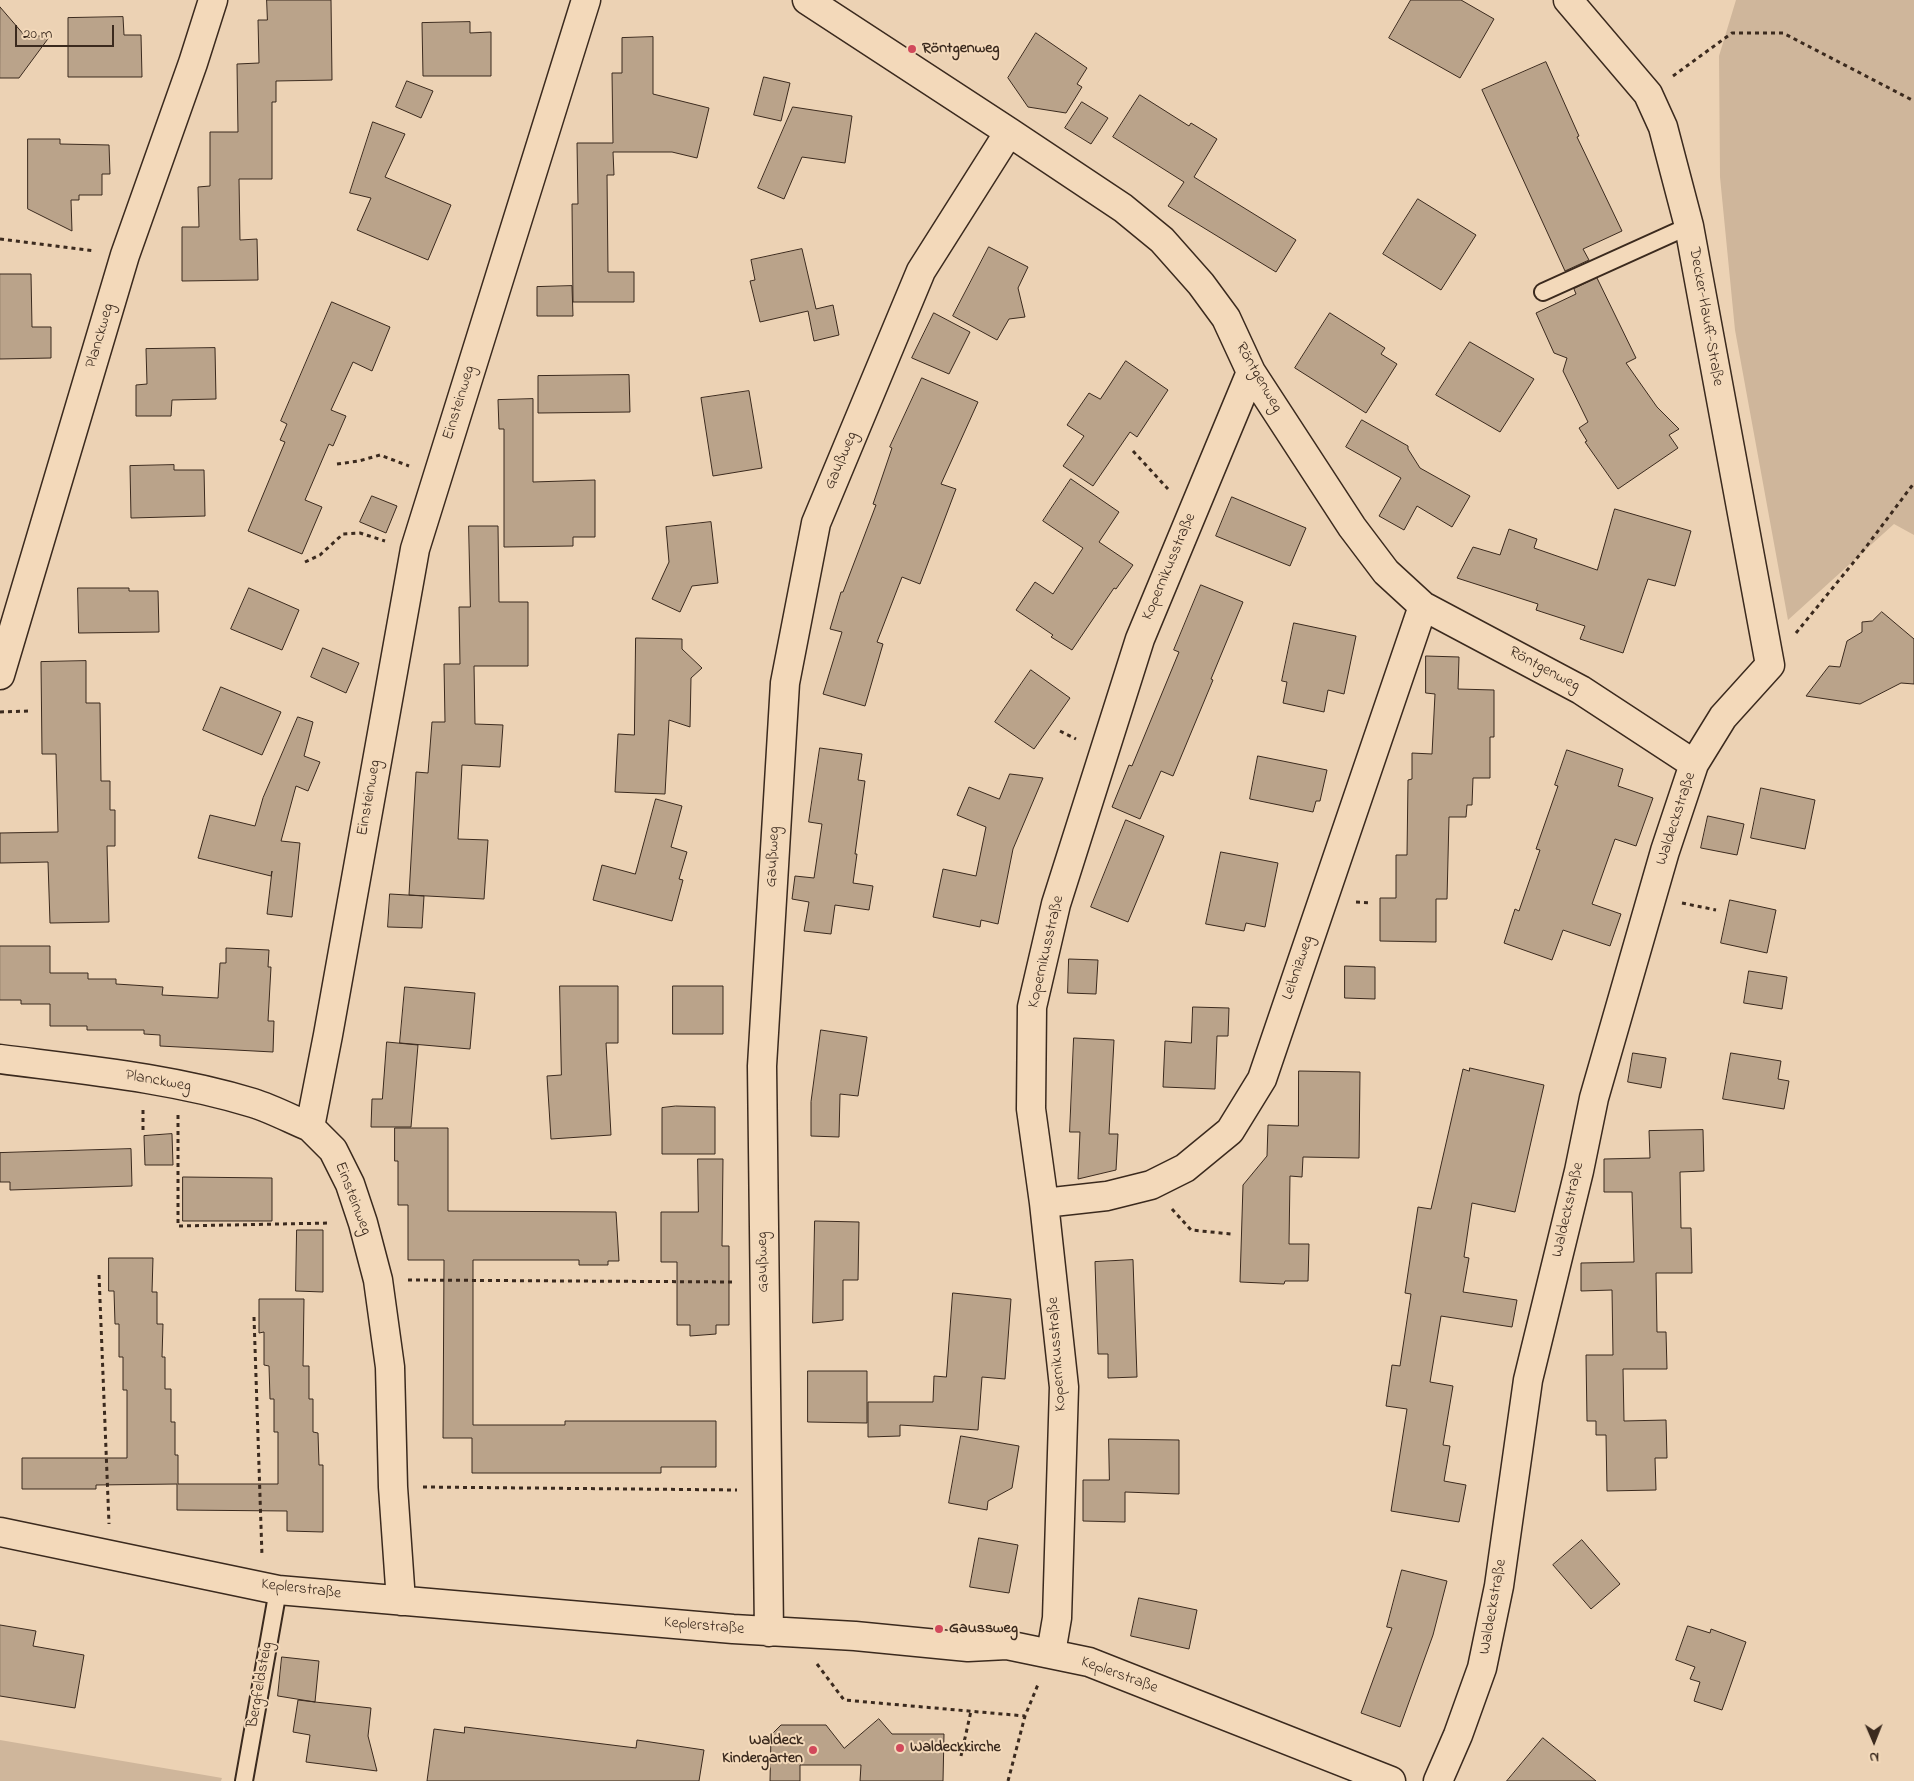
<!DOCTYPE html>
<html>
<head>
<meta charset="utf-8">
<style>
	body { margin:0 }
	#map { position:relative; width:1914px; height:1781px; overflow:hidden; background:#ecd2b4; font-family:"Indie Flower",sans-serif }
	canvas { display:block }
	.north { position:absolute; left:1849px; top:1716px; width:50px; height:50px; -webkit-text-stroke:4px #f3d9ba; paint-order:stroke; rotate:179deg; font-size:14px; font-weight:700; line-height:20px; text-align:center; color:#3b2a1e }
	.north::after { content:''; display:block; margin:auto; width:18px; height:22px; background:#3b2a1e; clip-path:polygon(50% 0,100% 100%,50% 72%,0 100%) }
	.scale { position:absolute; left:15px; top:25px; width:99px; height:22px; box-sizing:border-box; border:2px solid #3b2a1e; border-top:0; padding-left:6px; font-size:15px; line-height:18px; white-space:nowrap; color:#3b2a1e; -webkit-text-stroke:4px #f3d9ba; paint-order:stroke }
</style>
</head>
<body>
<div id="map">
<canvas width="1914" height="1781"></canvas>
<div class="north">N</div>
<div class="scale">20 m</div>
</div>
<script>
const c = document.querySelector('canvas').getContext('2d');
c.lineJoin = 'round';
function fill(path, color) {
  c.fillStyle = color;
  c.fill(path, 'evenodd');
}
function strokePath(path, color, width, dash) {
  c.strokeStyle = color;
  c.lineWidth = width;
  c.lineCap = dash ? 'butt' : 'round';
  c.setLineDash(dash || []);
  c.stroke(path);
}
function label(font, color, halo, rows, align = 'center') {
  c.font = font + ' "Indie Flower",sans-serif';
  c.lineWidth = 4;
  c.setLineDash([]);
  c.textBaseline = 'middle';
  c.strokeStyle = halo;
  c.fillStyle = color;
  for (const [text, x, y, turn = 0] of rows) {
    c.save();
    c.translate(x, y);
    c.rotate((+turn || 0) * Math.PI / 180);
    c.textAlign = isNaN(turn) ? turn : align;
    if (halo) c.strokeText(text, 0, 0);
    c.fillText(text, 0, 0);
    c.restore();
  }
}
fill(new Path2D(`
	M 1736,0 L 1914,0 L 1914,535 L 1894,524 L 1788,620 L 1735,330 L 1720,177 L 1719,56 Z
	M 0,1740 L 222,1778 L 221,1781 L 0,1781 Z`), '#cfb69b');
const building = new Path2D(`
	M 267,0 L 331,0 L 332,80 L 276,81 L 276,102 L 272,102 L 272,179 L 239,179 L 240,240 L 257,239 L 258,280 L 182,281 L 182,227 L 199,227 L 198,187 L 210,186 L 210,132 L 238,132 L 237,64 L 259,63 L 258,20 L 267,20 Z
	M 1411,0 L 1461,0 L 1494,19 L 1460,78 L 1389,38 Z
	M 0,7 L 25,36 L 50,36 L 19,78 L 0,78 Z
	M 123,17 L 124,35 L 141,35 L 142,77 L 68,77 L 68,18 Z
	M 470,22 L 470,33 L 491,32 L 491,76 L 423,76 L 422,23 Z
	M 1036,33 L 1087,68 L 1077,84 L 1082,87 L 1066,113 L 1028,107 L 1008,78 Z
	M 653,37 L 653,94 L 709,108 L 697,158 L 672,152 L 613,152 L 614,175 L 607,175 L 608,272 L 634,272 L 634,302 L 573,302 L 572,204 L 578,204 L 577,143 L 613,143 L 612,73 L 622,73 L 622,38 Z
	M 1546,62 L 1579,136 L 1577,137 L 1622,231 L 1583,249 L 1589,260 L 1565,271 L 1482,90 Z
	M 764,77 L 790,83 L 781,121 L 754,115 Z
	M 407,81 L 433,91 L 421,118 L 396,107 Z
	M 1140,95 L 1189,126 L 1191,123 L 1217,139 L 1194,177 L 1296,240 L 1276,272 L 1168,206 L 1184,182 L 1113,137 Z
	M 1082,102 L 1108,118 L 1091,144 L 1065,128 Z
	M 793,107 L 852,116 L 845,163 L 802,157 L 784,199 L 758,188 Z
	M 373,122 L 405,134 L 385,177 L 451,205 L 428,260 L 357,230 L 371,198 L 350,193 Z
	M 28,139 L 60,139 L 60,144 L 109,145 L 110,174 L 102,174 L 102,195 L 79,195 L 79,200 L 71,200 L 72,231 L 28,209 Z
	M 1418,199 L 1476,235 L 1441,290 L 1383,254 Z
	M 989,247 L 1028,267 L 1018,288 L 1025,317 L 1009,319 L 997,340 L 953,316 Z
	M 802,249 L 816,309 L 833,305 L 839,335 L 814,341 L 808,311 L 760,322 L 750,281 L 755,280 L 751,260 Z
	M 0,274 L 31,274 L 32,327 L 51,327 L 51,358 L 0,359 Z
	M 1597,278 L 1636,358 L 1626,363 L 1657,407 L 1679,429 L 1669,435 L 1678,448 L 1618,489 L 1585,442 L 1587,441 L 1579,428 L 1588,422 L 1563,371 L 1567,358 L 1554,353 L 1536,313 L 1576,294 L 1574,289 Z
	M 572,286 L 573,316 L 537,316 L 537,287 Z
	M 332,302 L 390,327 L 372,371 L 353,362 L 331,410 L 346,416 L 333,446 L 329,444 L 305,500 L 322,507 L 302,554 L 248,531 L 285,442 L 280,440 L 287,424 L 281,421 Z
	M 934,313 L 970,332 L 949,374 L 912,358 Z
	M 1330,313 L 1385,348 L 1381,354 L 1397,364 L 1366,413 L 1295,368 Z
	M 1470,342 L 1534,379 L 1500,432 L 1436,395 Z
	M 215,348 L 216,399 L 172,400 L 171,416 L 136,416 L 136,385 L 147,384 L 146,349 Z
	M 1126,361 L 1168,390 L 1137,437 L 1130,432 L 1093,486 L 1063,466 L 1084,436 L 1067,425 L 1089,393 L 1100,399 Z
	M 629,375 L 630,412 L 538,413 L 538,376 Z
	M 922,378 L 978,402 L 941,484 L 956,489 L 920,584 L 902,577 L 877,642 L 883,644 L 865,706 L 823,694 L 842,632 L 830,629 L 841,592 L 843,592 L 876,505 L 873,504 L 892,448 L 890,447 Z
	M 749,391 L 762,468 L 713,476 L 701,398 Z
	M 533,399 L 533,482 L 595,480 L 595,537 L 573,537 L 573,546 L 504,547 L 504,429 L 499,429 L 498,400 Z
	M 1362,420 L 1408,446 L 1408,449 L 1420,468 L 1470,496 L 1452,527 L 1417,506 L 1404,530 L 1379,516 L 1401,478 L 1346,447 Z
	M 174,465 L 174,470 L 204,470 L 205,516 L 131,518 L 130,466 Z
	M 1071,479 L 1119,512 L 1099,542 L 1133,565 L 1116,589 L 1114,588 L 1072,650 L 1051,637 L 1053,635 L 1016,610 L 1035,582 L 1053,594 L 1083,548 L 1043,521 Z
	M 372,496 L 397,506 L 386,533 L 360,522 Z
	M 1232,497 L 1306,528 L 1290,566 L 1216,536 Z
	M 1615,509 L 1691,531 L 1675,586 L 1648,579 L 1623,653 L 1580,639 L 1585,626 L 1536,610 L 1538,604 L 1457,578 L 1473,547 L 1500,555 L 1509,529 L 1537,539 L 1534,548 L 1597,570 Z
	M 711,522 L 718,583 L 692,586 L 680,612 L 652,599 L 669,562 L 666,527 Z
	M 469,526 L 498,526 L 499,602 L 528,602 L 528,666 L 474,666 L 475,724 L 503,725 L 500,767 L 462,765 L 458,839 L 488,840 L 484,899 L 409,895 L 416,772 L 428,773 L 432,722 L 445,722 L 444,664 L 460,664 L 459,607 L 470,607 Z
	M 1201,585 L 1243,602 L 1211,679 L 1213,680 L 1173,776 L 1161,771 L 1140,819 L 1112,807 L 1129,765 L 1132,766 L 1179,652 L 1174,650 Z
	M 78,588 L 129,588 L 129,591 L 158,591 L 159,632 L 79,633 Z
	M 249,588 L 299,610 L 282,650 L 231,629 Z
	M 1882,612 L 1914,639 L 1914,684 L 1901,683 L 1860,704 L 1806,696 L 1829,666 L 1840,667 L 1847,641 L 1862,632 L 1862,622 L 1872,621 Z
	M 1294,623 L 1356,636 L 1344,694 L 1328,690 L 1324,712 L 1283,703 L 1287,682 L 1282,681 Z
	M 636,638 L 682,639 L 682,649 L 702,668 L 691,678 L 690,727 L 669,720 L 665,794 L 615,792 L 618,734 L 634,735 Z
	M 323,648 L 359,663 L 346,693 L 311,677 Z
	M 1426,656 L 1459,657 L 1458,689 L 1494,690 L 1494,737 L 1490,737 L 1490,778 L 1473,778 L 1472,805 L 1467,805 L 1466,817 L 1449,817 L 1447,899 L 1436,899 L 1436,942 L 1380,941 L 1380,898 L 1396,898 L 1396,855 L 1407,855 L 1408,780 L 1412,779 L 1412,753 L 1432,754 L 1435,694 L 1426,693 Z
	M 86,661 L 86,703 L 100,703 L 101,781 L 110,781 L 110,810 L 115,810 L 115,846 L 107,846 L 109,922 L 50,923 L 48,862 L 0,863 L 0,833 L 58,832 L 56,754 L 42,754 L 41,662 Z
	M 1031,670 L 1070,698 L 1034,749 L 995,722 Z
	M 221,687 L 281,712 L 262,755 L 203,730 Z
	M 298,717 L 313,722 L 304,756 L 320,762 L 308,791 L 296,786 L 281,841 L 300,843 L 292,917 L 267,914 L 272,871 L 271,876 L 198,858 L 210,815 L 255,826 L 263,798 Z
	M 820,748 L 862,754 L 858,780 L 865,781 L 855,854 L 857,854 L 853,883 L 873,886 L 869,910 L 835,905 L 831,934 L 804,931 L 809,902 L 792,899 L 795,876 L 814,878 L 822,824 L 809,822 Z
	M 1567,750 L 1623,769 L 1618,786 L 1653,798 L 1636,846 L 1615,839 L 1592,904 L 1621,914 L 1610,946 L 1563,930 L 1552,960 L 1504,943 L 1515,909 L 1519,911 L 1540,850 L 1536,849 L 1558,786 L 1555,785 Z
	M 1258,756 L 1327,770 L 1320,801 L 1316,801 L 1313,812 L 1250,799 Z
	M 1010,774 L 1043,778 L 1013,849 L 998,924 L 981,920 L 980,927 L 933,917 L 943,869 L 976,876 L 986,827 L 957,815 L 969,787 L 999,799 Z
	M 1761,788 L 1815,800 L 1805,849 L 1751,838 Z
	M 656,799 L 682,806 L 671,847 L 687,852 L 679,879 L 683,880 L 672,921 L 593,900 L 602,865 L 635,874 Z
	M 1708,816 L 1744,824 L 1737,855 L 1701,848 Z
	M 1126,820 L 1164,836 L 1128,922 L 1091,907 Z
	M 1221,852 L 1278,863 L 1265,927 L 1246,923 L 1244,931 L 1206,924 Z
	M 390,894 L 424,896 L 422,928 L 388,927 Z
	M 1730,900 L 1776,910 L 1767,953 L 1721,943 Z
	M 0,946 L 50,946 L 50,973 L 88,973 L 88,979 L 116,979 L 116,984 L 163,987 L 162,995 L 218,998 L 220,963 L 226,963 L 226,948 L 269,950 L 268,967 L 271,967 L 268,1021 L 274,1021 L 273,1052 L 160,1046 L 160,1035 L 144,1034 L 144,1030 L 87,1030 L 87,1026 L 50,1026 L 50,1004 L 21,1004 L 21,1000 L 0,1000 Z
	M 1069,959 L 1098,960 L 1096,994 L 1068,993 Z
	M 1345,966 L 1375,967 L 1375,999 L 1345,998 Z
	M 1749,971 L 1787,977 L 1782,1009 L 1744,1003 Z
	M 560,986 L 618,986 L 618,1043 L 606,1043 L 611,1135 L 551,1139 L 547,1076 L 561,1075 Z
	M 673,986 L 723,986 L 723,1034 L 673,1034 Z
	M 405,987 L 475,993 L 470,1049 L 400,1043 Z
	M 1193,1007 L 1229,1008 L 1228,1036 L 1217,1036 L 1215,1089 L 1163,1087 L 1165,1041 L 1191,1043 Z
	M 821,1030 L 867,1037 L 858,1096 L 840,1094 L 839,1137 L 811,1136 L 811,1102 Z
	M 1074,1038 L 1114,1040 L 1109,1134 L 1118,1134 L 1116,1170 L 1078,1179 L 1080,1132 L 1070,1132 Z
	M 387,1042 L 418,1045 L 411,1127 L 371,1127 L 372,1099 L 382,1099 Z
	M 1633,1053 L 1666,1058 L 1661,1088 L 1628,1082 Z
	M 1731,1053 L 1781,1061 L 1778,1079 L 1789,1081 L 1784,1109 L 1723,1099 Z
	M 1470,1068 L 1544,1085 L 1515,1212 L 1472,1203 L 1464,1257 L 1469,1258 L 1463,1292 L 1517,1300 L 1512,1327 L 1441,1316 L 1430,1382 L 1453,1386 L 1443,1445 L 1450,1446 L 1444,1481 L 1466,1485 L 1459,1522 L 1391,1511 L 1407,1409 L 1386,1406 L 1392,1365 L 1400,1366 L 1411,1294 L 1405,1293 L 1418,1207 L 1431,1209 L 1463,1069 L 1469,1071 Z
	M 1299,1071 L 1360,1072 L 1359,1158 L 1303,1157 L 1302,1177 L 1290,1176 L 1289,1244 L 1309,1244 L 1308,1281 L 1285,1281 L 1284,1284 L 1240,1282 L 1243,1185 L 1267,1156 L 1268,1125 L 1298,1126 Z
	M 676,1106 L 715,1107 L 715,1154 L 662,1154 L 662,1108 Z
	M 395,1128 L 448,1128 L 448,1211 L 616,1212 L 619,1261 L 608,1261 L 608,1265 L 579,1265 L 579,1260 L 473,1260 L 473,1425 L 565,1425 L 565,1421 L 716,1421 L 716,1467 L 661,1467 L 661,1473 L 472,1473 L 472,1438 L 443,1438 L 444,1260 L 408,1260 L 408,1205 L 398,1205 L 398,1161 L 395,1161 Z
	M 1703,1130 L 1704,1171 L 1680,1172 L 1681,1228 L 1691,1228 L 1692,1273 L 1656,1273 L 1657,1332 L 1666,1332 L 1667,1369 L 1623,1369 L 1624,1421 L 1666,1420 L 1667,1458 L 1655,1458 L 1656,1490 L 1607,1491 L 1606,1435 L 1596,1435 L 1596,1421 L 1587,1421 L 1586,1355 L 1613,1355 L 1612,1290 L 1581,1291 L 1581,1263 L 1634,1262 L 1632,1192 L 1604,1192 L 1604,1159 L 1650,1158 L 1649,1131 Z
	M 172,1134 L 173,1165 L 145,1165 L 144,1136 Z
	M 131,1149 L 132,1186 L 10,1190 L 10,1182 L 0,1182 L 0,1153 Z
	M 698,1159 L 723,1159 L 722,1246 L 729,1246 L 729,1325 L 716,1325 L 716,1334 L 690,1336 L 690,1325 L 677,1325 L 677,1262 L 661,1262 L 661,1212 L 698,1212 Z
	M 183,1177 L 272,1178 L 272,1221 L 183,1221 Z
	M 815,1221 L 859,1222 L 858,1280 L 843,1280 L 843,1320 L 813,1323 Z
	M 297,1230 L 323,1230 L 323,1292 L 296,1291 Z
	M 109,1258 L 153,1258 L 152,1292 L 157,1292 L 157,1324 L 163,1324 L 162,1357 L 165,1357 L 165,1389 L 171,1389 L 171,1422 L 175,1422 L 175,1455 L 178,1455 L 178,1484 L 278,1484 L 278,1432 L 274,1432 L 274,1399 L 270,1399 L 269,1366 L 264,1365 L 264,1332 L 259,1333 L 259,1299 L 304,1299 L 303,1366 L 309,1366 L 309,1399 L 313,1399 L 313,1432 L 318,1433 L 319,1465 L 323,1465 L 323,1532 L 287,1531 L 287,1511 L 177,1510 L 177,1484 L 96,1485 L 96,1489 L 22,1489 L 22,1458 L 127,1458 L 127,1390 L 123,1390 L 123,1357 L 119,1357 L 119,1324 L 115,1324 L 114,1291 L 109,1291 Z
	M 1133,1260 L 1137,1377 L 1108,1378 L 1108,1354 L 1098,1354 L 1095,1262 Z
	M 953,1293 L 1011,1299 L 1005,1379 L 982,1377 L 978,1430 L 900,1425 L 900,1436 L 868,1437 L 868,1402 L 933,1402 L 934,1376 L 946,1377 Z
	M 808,1371 L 867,1371 L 867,1423 L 808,1422 Z
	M 961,1436 L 1019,1446 L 1012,1488 L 988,1501 L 987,1510 L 949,1503 Z
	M 1109,1439 L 1179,1440 L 1179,1494 L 1125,1492 L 1125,1522 L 1083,1521 L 1083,1480 L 1109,1480 Z
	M 979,1538 L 1018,1545 L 1009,1593 L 970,1587 Z
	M 1582,1540 L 1620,1584 L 1591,1609 L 1553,1565 Z
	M 1402,1570 L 1447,1581 L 1433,1635 L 1400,1727 L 1361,1713 L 1392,1628 L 1387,1627 Z
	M 1139,1598 L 1197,1610 L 1189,1649 L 1131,1636 Z
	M 0,1625 L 36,1631 L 33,1646 L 84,1655 L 75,1708 L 0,1696 Z
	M 1688,1626 L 1710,1633 L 1711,1629 L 1746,1642 L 1722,1710 L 1694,1701 L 1700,1682 L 1690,1679 L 1695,1667 L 1676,1660 Z
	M 282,1657 L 319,1661 L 315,1702 L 371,1708 L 368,1736 L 377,1771 L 306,1762 L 310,1735 L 293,1732 L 298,1700 L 315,1702 L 278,1696 Z
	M 879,1719 L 892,1734 L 944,1734 L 943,1781 L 860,1781 L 861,1765 L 800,1765 L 800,1781 L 770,1781 L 771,1735 L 781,1725 L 826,1725 L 844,1748 Z
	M 465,1727 L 636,1748 L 637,1740 L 704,1750 L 699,1781 L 427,1781 L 434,1729 L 464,1733 Z
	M 1543,1738 L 1596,1781 L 1507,1781 Z`);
fill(building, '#baa38a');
strokePath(building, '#3b2a1e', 1);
const lane = new Path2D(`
	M 1543,292 L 1689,226
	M 244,1781 L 278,1590`);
const street = new Path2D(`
	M 807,0 L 1009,132 L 1123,208 L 1162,240 L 1201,284 L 1226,318 L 1251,372 L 1352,527 L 1386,572 L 1423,606 L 1581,690 L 1694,764
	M 0,675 L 125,255 L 193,63 L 213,0
	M 0,1059 C 85,1070 171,1078 253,1103 C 272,1109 291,1119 310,1127
	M 1044,1203 L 1107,1196 L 1151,1185 L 1185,1168 L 1230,1131 L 1262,1079 L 1423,606
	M 0,1532 L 278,1590 L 733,1629 L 855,1636 L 968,1647 L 1007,1645 L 1089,1662 L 1391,1781
	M 401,1601 L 393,1487 L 390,1367 L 378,1280 L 363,1223 L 350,1184 L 333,1150 L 310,1127 L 328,1035 L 415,549 L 586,0
	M 769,1632 L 762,1066 L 785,683 L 816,523 L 921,271 L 1009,132
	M 1051,1653 L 1057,1618 L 1064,1387 L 1044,1203 L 1031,1109 L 1032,1007 L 1056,904 L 1140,639 L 1251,372
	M 1438,1781 L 1458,1735 L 1482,1668 L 1499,1586 L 1528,1380 L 1579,1171 L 1594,1098 L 1665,851 L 1694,764 L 1723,717 L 1770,665 L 1689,226 L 1663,127 L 1648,94 L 1568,0`);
strokePath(lane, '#3b2a1e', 20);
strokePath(street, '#3b2a1e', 31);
strokePath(new Path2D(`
	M 1673,76 L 1732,33 L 1783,33 L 1914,101
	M 0,239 L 95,251
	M 1133,451 L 1168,489
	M 337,464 L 359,461 L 380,455 L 409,466
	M 305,562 L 320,555 L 343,534 L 360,533 L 385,541
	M 1796,633 L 1866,547 L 1914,483
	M 0,712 L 29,711
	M 1060,731 L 1076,739
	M 1356,902 L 1372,903
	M 1682,903 L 1716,910
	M 178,1115 L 178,1226 L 330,1223
	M 143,1130 L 143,1108
	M 1172,1209 L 1191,1230 L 1231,1234
	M 99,1275 L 109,1524
	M 408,1280 L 734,1282
	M 254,1317 L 262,1556
	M 423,1487 L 737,1490
	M 817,1664 L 844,1700 L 1025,1716
	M 961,1756 L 971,1711
	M 1008,1781 L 1025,1716 L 1039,1682`), '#3b2a1e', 3, [4, 4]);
strokePath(lane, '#f3d9ba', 16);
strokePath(street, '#f3d9ba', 28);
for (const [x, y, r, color] of [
	[912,49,5,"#d1495b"],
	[939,1629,5,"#d1495b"],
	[900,1748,5,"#d1495b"],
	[813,1750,5,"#d1495b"]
]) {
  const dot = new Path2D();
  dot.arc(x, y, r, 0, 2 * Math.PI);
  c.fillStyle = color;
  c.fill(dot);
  strokePath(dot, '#f3d9ba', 2);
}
label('bold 16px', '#3b2a1e', '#f3d9ba', [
	["Röntgenweg",922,49],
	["Gaussweg",949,1629],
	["Waldeck",803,1741,"right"],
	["Kindergarten",803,1759,"right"],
	["Waldeckkirche",910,1748]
], 'left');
label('16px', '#3b2a1e', '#f3d9ba', [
	["Decker-Hauff-Straße",1705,317,80],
	["Planckweg",101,336,-74],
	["Röntgenweg",1258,378,60],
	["Einsteinweg",460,403,-73],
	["Gaußweg",842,461,-67],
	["Kopernikusstraße",1170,567,-67],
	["Röntgenweg",1544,670,28],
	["Einsteinweg",370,798,-80],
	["Waldeckstraße",1677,819,-72],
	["Gaußweg",774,857,-87],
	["Kopernikusstraße",1047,952,-77],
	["Leibnizweg",1299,968,-71],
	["Planckweg",158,1082,10],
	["Einsteinweg",352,1199,69],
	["Waldeckstraße",1569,1210,-77],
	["Gaußweg",764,1262,-91],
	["Kopernikusstraße",1058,1354,-94],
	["Keplerstraße",301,1590,7],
	["Waldeckstraße",1494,1607,-80],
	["Keplerstraße",704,1627,5],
	["Keplerstraße",1119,1676,20],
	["Bergfeldsteig",261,1685,-80]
]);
</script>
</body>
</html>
